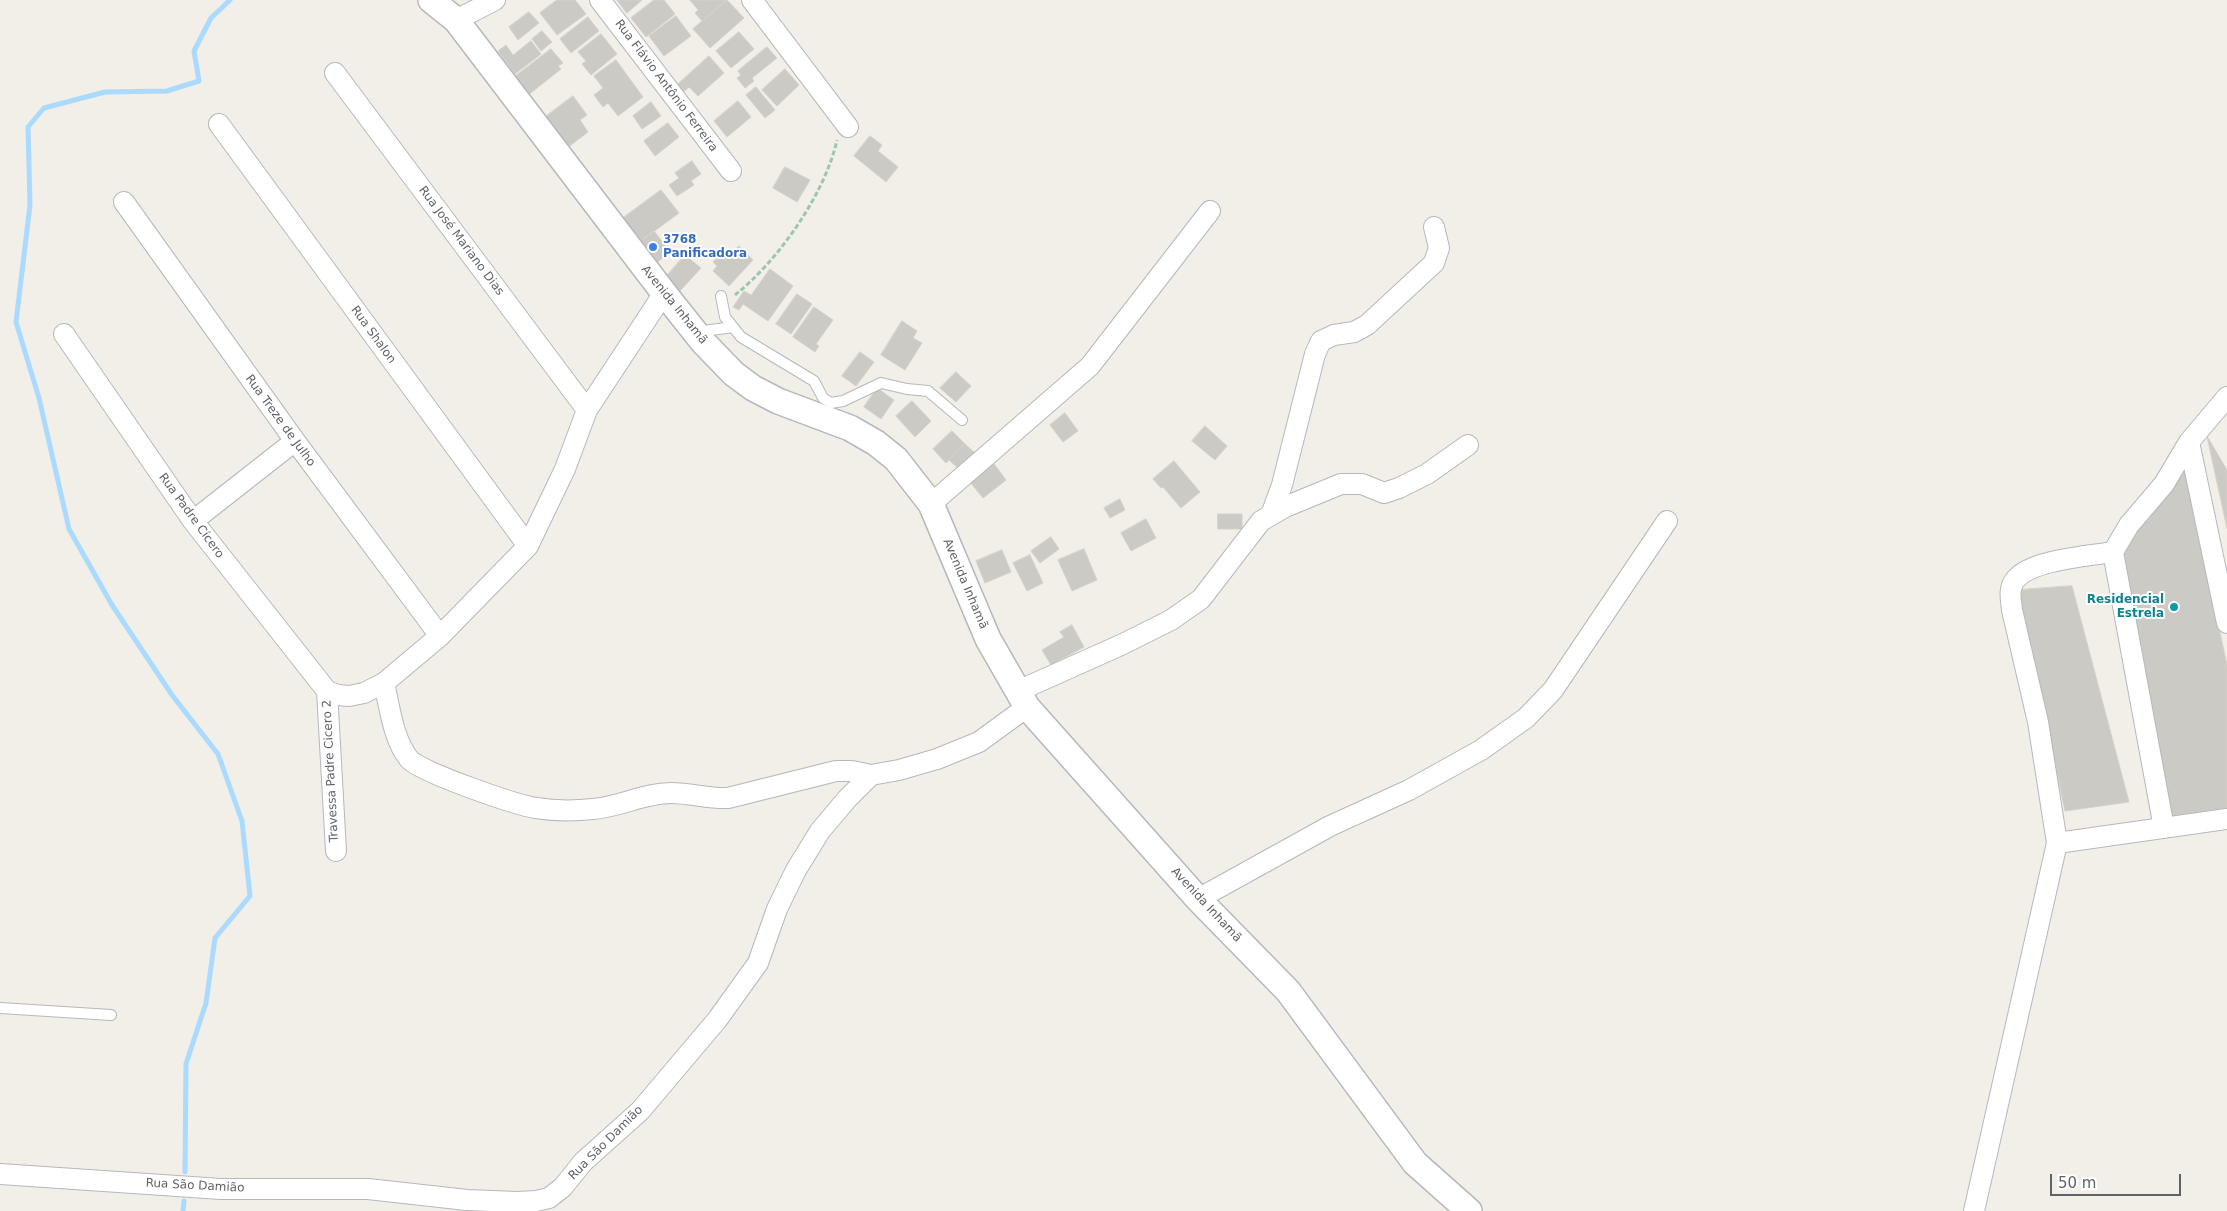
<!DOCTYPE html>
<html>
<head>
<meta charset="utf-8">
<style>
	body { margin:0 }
	#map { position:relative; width:2227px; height:1211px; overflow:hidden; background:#f1efe8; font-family:"DejaVu Sans",sans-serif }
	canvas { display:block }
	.scale { position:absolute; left:2050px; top:1174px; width:131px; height:22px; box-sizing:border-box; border:2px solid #5f6368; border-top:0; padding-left:6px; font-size:15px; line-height:18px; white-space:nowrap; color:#5f6368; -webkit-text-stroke:4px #fff; paint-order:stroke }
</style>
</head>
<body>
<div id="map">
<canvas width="2227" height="1211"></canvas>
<div class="scale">50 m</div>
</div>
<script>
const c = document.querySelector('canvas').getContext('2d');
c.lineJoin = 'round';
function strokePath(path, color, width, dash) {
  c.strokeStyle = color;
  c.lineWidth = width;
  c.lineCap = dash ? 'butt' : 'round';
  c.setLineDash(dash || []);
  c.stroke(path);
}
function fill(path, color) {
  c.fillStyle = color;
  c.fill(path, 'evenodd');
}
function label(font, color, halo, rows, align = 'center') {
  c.font = font + ' "DejaVu Sans",sans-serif';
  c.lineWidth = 4;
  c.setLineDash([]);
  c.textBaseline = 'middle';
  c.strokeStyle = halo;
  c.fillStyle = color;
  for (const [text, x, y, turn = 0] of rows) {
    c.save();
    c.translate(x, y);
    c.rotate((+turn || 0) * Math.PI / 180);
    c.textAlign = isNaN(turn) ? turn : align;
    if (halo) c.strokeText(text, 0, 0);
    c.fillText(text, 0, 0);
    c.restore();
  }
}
strokePath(new Path2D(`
	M 185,1172 L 186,1064 L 206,1003 L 215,938 L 250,896 L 242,821 L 218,754 L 172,695 L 112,605 L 69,529 L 39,398 L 16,322 L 30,205 L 28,127 L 44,108 L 105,92 L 167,91 L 199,81 L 194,51 L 211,18 L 230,0
	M 183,1211 L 184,1201`), '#aadaff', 5);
const building = new Path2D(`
	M 557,0 L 575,0 L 586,14 L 557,35 L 540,13 Z
	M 617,0 L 642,0 L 627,13 Z
	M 654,0 L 664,0 L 675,14 L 646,37 L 631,18 Z
	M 690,0 L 727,0 L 702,21 L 695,13 L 698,10 Z
	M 727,0 L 744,18 L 710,48 L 693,29 Z
	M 529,12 L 539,23 L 518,40 L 509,27 Z
	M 676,16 L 691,36 L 664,56 L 649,36 Z
	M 588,17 L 599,31 L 571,53 L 560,39 Z
	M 542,31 L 552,42 L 541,51 L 532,39 Z
	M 739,32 L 754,49 L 731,68 L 716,51 Z
	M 601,34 L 617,54 L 591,75 L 582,64 L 586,61 L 578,52 Z
	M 531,41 L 541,54 L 515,74 L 498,51 L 506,45 L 513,55 Z
	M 767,47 L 777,58 L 752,78 L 754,81 L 745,88 L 737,78 L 741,75 L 738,71 Z
	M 551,49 L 563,63 L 558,66 L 561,69 L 527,96 L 513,78 Z
	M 709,56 L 724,73 L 698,96 L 689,87 L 681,94 L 675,87 Z
	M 616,60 L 643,97 L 618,116 L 608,103 L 603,107 L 594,95 L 603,88 L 594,76 Z
	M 785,69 L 799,85 L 777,106 L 762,90 Z
	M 756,87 L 775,110 L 765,118 L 746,95 Z
	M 573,96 L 587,115 L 580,120 L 588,132 L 567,148 L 544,118 Z
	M 738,101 L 751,117 L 727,137 L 714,121 Z
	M 651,102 L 661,116 L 642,129 L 633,116 Z
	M 668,123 L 679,137 L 655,156 L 644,141 Z
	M 870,136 L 882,145 L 878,151 L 898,167 L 886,182 L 854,156 Z
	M 692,161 L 701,174 L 691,181 L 694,185 L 677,196 L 669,185 L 679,178 L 675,173 Z
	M 785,167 L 810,180 L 797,202 L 773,188 Z
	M 661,190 L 679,213 L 637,244 L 619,221 Z
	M 654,231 L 670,252 L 654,265 L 637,244 Z
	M 739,246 L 753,260 L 729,286 L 713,271 L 717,266 L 713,262 L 723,252 L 728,257 Z
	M 685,255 L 701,268 L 680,291 L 665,278 Z
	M 770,269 L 793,286 L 768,321 L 743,304 L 739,310 L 733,307 L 744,291 L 751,295 Z
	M 797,294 L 812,304 L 791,334 L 776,324 Z
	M 814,307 L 833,320 L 816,344 L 819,346 L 815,352 L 793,337 Z
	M 902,321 L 917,331 L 913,338 L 922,343 L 905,370 L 881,355 Z
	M 860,352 L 874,362 L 856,386 L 842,376 Z
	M 956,372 L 971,386 L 956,402 L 940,388 Z
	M 877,388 L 894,400 L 881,419 L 864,407 Z
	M 912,401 L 931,421 L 915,437 L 896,416 Z
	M 1065,413 L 1078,431 L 1063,442 L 1050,425 Z
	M 1205,426 L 1227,446 L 1215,460 L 1192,441 Z
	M 952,431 L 965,444 L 946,463 L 933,449 Z
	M 2207,436 L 2227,470 L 2227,528 Z
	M 965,444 L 976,454 L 961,471 L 949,460 Z
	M 1174,461 L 1200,492 L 1181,508 L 1163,487 L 1161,488 L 1153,479 Z
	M 994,464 L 1006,480 L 983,498 L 970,482 Z
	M 2185,470 L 2227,665 L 2227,808 L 2170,816 L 2123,548 Z
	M 1120,499 L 1125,510 L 1110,518 L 1104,508 Z
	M 1218,514 L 1242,514 L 1242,529 L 1218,529 Z
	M 1146,519 L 1156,538 L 1131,551 L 1121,533 Z
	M 1051,537 L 1059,549 L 1040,563 L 1031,551 Z
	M 1084,549 L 1097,580 L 1072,591 L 1058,560 Z
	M 1002,550 L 1011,572 L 985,583 L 976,561 Z
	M 1030,555 L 1043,583 L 1027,591 L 1013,563 Z
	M 2072,586 L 2129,802 L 2065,811 L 2018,590 Z
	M 1072,625 L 1084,647 L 1051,665 L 1042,650 L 1064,637 L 1060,632 Z`);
fill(building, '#cccac5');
strokePath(building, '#d6d1c6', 1);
const service = new Path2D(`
	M 721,296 L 725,317 L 741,337 L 814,381 L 823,398 L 831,403 L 843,401 L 881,383 L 907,389 L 928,391 L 962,420
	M 696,332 L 733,327
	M 0,1008 L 111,1015`);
const minor = new Path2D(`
	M 600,0 L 731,171
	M 752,0 L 848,127
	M 456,20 L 495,0
	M 335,73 L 587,410
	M 219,124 L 528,546
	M 124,202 L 295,441 L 440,636
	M 64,334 L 193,521 L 327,691
	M 2189,442 L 2227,623
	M 931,504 L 1090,366 L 1210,211
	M 1271,515 L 1282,485 L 1315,354 L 1321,341 L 1334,335 L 1354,332 L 1367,325 L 1434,263 L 1439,248 L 1434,227
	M 193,521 L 295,441
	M 2113,552 L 2164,828
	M 384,683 C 390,708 393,739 409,759 C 420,772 516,805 536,808 C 555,811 574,811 593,809 C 620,807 644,793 671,793 C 691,793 709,799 728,798 L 836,771 L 852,771 L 871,775
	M 327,691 L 338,695 L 349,696 L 364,693 L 384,683 L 440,636 L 528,546 L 565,469 L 587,410 L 664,293
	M 327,691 L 336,851
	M 1018,691 L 1123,644 L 1171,620 L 1201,599 L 1261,521 L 1285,507 L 1341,484 L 1362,484 L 1384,493 L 1399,488 L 1427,474 L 1468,445
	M 2057,843 L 2227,819
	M 1198,899 L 1330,826 L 1409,790 L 1481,750 L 1526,718 L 1553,690 L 1667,521
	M 0,1174 L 221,1189 L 368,1189 L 467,1200 L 517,1202 L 536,1201 L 549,1198 L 563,1187 L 583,1162 L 640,1111 L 717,1020 L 758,963 L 777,909 L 796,870 L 820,831 L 847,799 L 871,775 L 899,770 L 937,759 L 979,742 L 1027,707
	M 1974,1211 L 2057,843 L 2038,722 L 2012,610 C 2011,600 2008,589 2015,580 C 2030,560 2088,556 2113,552 L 2129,525 L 2164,484 L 2189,442 L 2227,397`);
const tertiary = new Path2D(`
	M 431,0 L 456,20 L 664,293 L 703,342 L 734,374 L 753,388 L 778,401 L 850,428 L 876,443 L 896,459 L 931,504 L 988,639 L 1027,707 L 1198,899 L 1288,991 L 1415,1163 L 1469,1211`);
strokePath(service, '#b5b8bc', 12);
strokePath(minor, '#b5b8bc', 22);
strokePath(tertiary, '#b5b8bc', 28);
strokePath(new Path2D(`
	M 735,295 C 778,261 825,194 837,140`), '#9cc7a9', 3, [5, 2.5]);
strokePath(service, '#fff', 10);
strokePath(minor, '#fff', 20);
strokePath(tertiary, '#fff', 25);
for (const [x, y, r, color] of [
	[653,247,5,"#3f7fe0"],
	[2174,607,5,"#0f9aa8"]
]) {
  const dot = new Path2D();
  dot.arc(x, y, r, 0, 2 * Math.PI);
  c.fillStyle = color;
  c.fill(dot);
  strokePath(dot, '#fff', 2);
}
label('12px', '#5f6368', '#fff', [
	["Rua Flávio Antônio Ferreira",666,86,53],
	["Rua José Mariano Dias",461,241,53],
	["Avenida Inhamã",674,305,51],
	["Rua Shalon",373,335,54],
	["Rua Treze de Julho",280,421,54],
	["Rua Padre Cícero",191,516,54],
	["Avenida Inhamã",965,584,67],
	["Travessa Padre Cicero 2",331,771,-93],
	["Avenida Inhamã",1206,905,47],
	["Rua São Damião",606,1143,-45],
	["Rua São Damião",195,1186,3]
]);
label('bold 12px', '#366cbe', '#fff', [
	["3768",663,240],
	["Panificadora",663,254]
], 'left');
label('bold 12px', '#0d838f', '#fff', [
	["Residencial",2164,600],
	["Estrela",2164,614]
], 'right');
</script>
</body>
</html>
